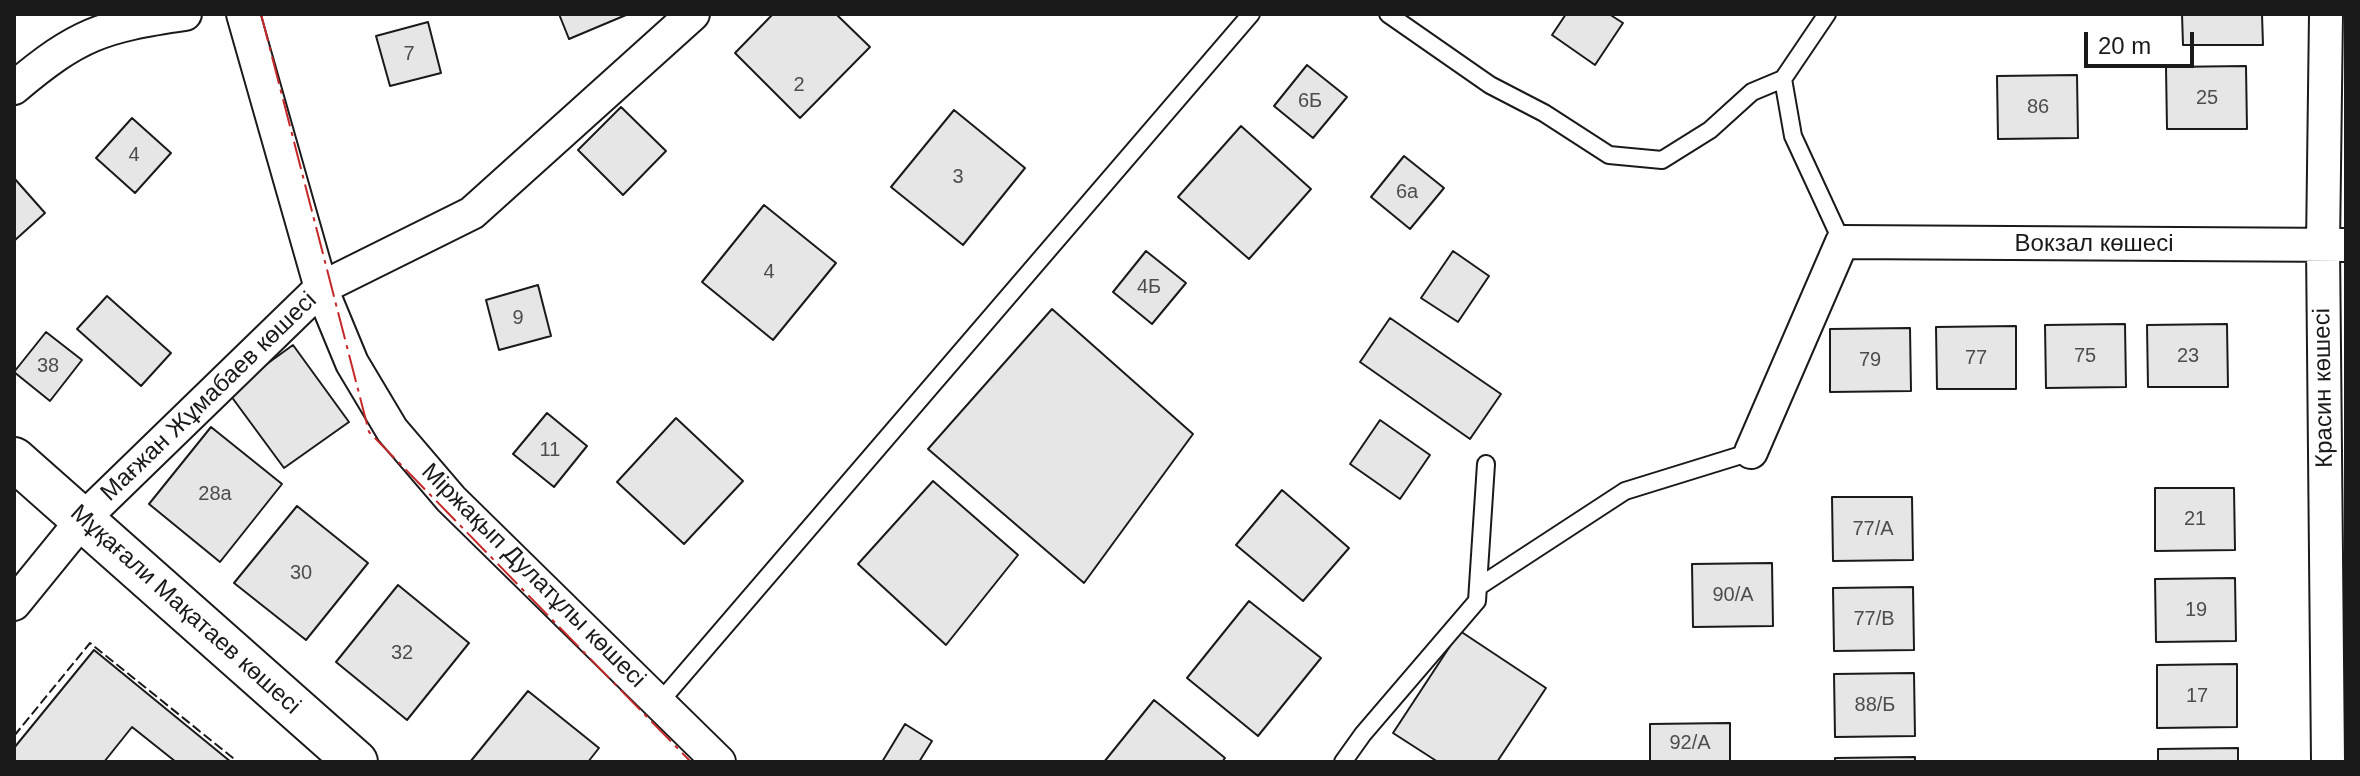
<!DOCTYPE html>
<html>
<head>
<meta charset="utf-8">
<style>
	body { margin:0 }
	#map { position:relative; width:2360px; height:776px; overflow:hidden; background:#fff; font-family:Arial,sans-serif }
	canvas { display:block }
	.frame { position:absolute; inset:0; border:16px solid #1a1a1a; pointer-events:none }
	.scale { position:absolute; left:2084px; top:32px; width:110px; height:36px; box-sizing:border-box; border:4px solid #1a1a1a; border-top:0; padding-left:10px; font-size:24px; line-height:28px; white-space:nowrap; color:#1a1a1a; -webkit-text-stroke:6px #fff; paint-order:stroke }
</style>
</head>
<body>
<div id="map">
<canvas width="2360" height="776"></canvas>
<div class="frame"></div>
<div class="scale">20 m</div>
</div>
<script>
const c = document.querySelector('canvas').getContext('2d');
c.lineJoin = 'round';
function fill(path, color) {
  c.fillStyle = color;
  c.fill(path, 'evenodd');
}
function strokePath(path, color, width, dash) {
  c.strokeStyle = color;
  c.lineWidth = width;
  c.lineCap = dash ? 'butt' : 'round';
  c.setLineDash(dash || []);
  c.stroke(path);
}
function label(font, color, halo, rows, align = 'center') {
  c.font = font + ' Arial,sans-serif';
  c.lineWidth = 6;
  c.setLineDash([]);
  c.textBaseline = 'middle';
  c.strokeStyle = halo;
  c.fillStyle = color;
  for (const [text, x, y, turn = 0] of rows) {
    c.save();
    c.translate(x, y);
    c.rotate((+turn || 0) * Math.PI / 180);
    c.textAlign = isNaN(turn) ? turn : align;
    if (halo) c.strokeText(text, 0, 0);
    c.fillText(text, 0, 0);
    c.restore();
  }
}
const building = new Path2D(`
	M 559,14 L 626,14 L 626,15 L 569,39 Z
	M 773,14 L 836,14 L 870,47 L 800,118 L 735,53 Z
	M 1566,14 L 1609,14 L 1623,23 L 1595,65 L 1552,35 Z
	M 2182,14 L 2262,14 L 2263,45 L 2183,45 Z
	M 428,22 L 441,73 L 390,86 L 376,36 Z
	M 1307,65 L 1347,97 L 1313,138 L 1274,106 Z
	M 2246,66 L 2247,129 L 2167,129 L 2166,67 Z
	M 2077,75 L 2078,138 L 1998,139 L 1997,76 Z
	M 621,107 L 666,151 L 623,195 L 578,150 Z
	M 954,110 L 1025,168 L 963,245 L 891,187 Z
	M 132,118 L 171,153 L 135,193 L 96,158 Z
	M 1241,126 L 1311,189 L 1249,259 L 1178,197 Z
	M 1404,156 L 1444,188 L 1410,229 L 1371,197 Z
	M 14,178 L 45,213 L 14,241 Z
	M 764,205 L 836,263 L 773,340 L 702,282 Z
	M 1146,251 L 1186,283 L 1152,324 L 1113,292 Z
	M 1453,251 L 1489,276 L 1458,322 L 1421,298 Z
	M 538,285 L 551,336 L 499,350 L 486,300 Z
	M 107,296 L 171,353 L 141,386 L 77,329 Z
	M 1052,309 L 1193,434 L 1084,583 L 928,449 Z
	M 1390,318 L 1501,394 L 1470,439 L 1360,362 Z
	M 2125,324 L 2126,387 L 2046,388 L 2045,325 Z
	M 2227,324 L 2228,387 L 2148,387 L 2147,325 Z
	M 2016,326 L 2016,389 L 1937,389 L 1936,327 Z
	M 1910,328 L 1911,391 L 1830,392 L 1830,329 Z
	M 46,332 L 82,360 L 50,401 L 14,372 Z
	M 293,345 L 349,422 L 284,468 L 228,392 Z
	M 547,413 L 587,446 L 554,487 L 513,454 Z
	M 676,418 L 743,481 L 684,544 L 617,482 Z
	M 1380,420 L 1430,455 L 1400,499 L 1350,464 Z
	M 211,427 L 282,484 L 220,562 L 149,504 Z
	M 933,481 L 1018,555 L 946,645 L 858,564 Z
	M 2155,488 L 2234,488 L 2235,550 L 2155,551 Z
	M 1282,490 L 1349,548 L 1303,601 L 1236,545 Z
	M 1832,497 L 1912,497 L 1913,560 L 1833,561 Z
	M 297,506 L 368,563 L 306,640 L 234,583 Z
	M 1772,563 L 1773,626 L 1693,627 L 1692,564 Z
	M 2235,578 L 2236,641 L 2156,642 L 2155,579 Z
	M 398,585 L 469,643 L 407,720 L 336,662 Z
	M 1913,587 L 1914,650 L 1834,651 L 1833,588 Z
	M 1249,601 L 1321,658 L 1258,736 L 1187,678 Z
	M 1460,631 L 1546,688 L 1497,762 L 1438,762 L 1393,733 Z
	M 94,650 L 231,762 L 176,762 L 132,727 L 104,762 L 14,762 L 14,748 Z
	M 2237,664 L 2237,727 L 2157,728 L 2157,665 Z
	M 1914,673 L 1915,736 L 1835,737 L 1834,674 Z
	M 528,691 L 599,748 L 588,762 L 470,762 Z
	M 1154,700 L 1225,758 L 1222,762 L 1104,762 Z
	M 1730,723 L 1730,762 L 1650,762 L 1650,724 Z
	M 905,724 L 932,741 L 919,762 L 882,762 Z
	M 2238,748 L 2238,762 L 2158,762 L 2158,749 Z
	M 1915,757 L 1915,762 L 1835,762 L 1835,758 Z`);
fill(building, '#e6e6e6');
strokePath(building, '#1a1a1a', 2);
const service = new Path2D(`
	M 1388,14 L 1490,85 L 1544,113 L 1609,155 L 1662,160 L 1710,130 L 1752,92 L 1783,79
	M 1827,14 L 1783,79 L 1793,136 L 1842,242
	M 1478,587 L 1625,491 L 1751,452
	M 659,703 L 1251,14
	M 1343,762 L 1363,734 L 1477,601 L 1486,464`);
const minor = new Path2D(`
	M 243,14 L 321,288 L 352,363 L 392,430 L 451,499 L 719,762
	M 2326,14 L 2323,246 L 2328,762
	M 14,88 C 78,34 102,26 185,14
	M 1751,452 L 1842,242 L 2346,245
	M 14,604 L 84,518 L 321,288 L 472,213 L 693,14`);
const tertiary = new Path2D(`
	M 14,459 L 356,762`);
strokePath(service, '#1a1a1a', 20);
strokePath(minor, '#1a1a1a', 36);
strokePath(tertiary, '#1a1a1a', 46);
strokePath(service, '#fff', 16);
strokePath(minor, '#fff', 32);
strokePath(tertiary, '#fff', 42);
strokePath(new Path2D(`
	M 14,736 L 90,643 L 238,762`), '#1a1a1a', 2, [10, 4]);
strokePath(new Path2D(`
	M 261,14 L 369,432 L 691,762`), '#c62828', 2, [28, 6, 4, 6]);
label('20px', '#4d4d4d', null, [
	["7",409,54],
	["2",799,85],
	["25",2207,98],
	["6Б",1310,101],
	["86",2038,107],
	["4",134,155],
	["3",958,177],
	["6а",1407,192],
	["4",769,272],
	["4Б",1149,287],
	["9",518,318],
	["75",2085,356],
	["23",2188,356],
	["77",1976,358],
	["79",1870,360],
	["38",48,366],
	["11",550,450],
	["28а",215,494],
	["21",2195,519],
	["77/А",1873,529],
	["30",301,573],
	["90/А",1733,595],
	["19",2196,610],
	["77/В",1874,619],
	["32",402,653],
	["17",2197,696],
	["88/Б",1875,705],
	["92/А",1690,743]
]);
label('24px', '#1a1a1a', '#fff', [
	["Вокзал көшесі",2094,244],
	["Красин көшесі",2324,388,-91],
	["Мағжан Жұмабаев көшесі",209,397,-44],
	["Міржақып Дулатұлы көшесі",533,576,45],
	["Мұқағали Мақатаев көшесі",185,610,42]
]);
</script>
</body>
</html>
